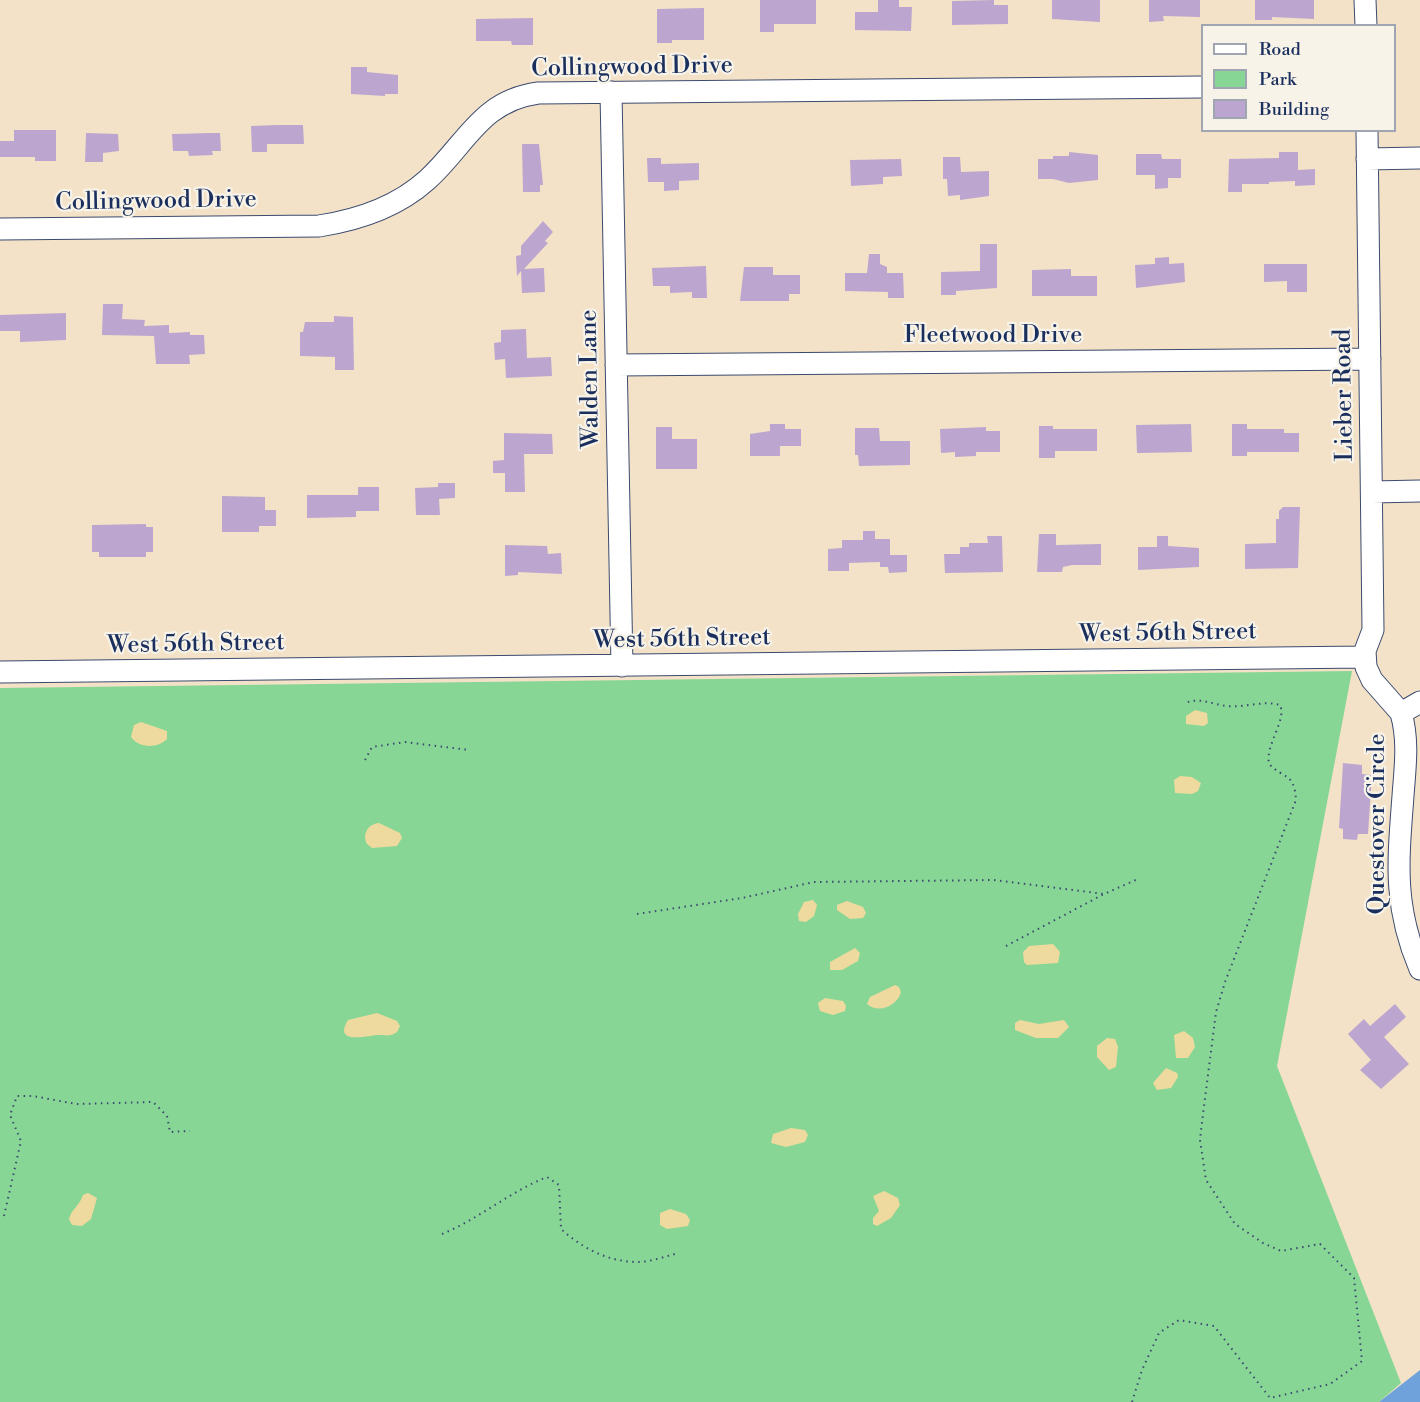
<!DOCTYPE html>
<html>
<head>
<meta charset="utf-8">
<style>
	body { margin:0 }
	#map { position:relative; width:1420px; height:1402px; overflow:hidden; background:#f3e2c7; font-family:"Libre Bodoni",serif }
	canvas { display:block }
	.legend { position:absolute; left:1201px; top:24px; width:195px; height:108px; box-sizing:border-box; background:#f7f3e8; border:2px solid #9fa5b1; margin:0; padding:8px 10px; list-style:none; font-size:18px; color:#1b2f5e }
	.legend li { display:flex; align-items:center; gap:12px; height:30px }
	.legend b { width:30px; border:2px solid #9fa5b1 }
</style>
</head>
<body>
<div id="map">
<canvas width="1420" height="1402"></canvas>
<ul class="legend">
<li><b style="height:8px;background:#fff"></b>Road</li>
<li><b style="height:16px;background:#88d695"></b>Park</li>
<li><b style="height:16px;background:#bca6d0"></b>Building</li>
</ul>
</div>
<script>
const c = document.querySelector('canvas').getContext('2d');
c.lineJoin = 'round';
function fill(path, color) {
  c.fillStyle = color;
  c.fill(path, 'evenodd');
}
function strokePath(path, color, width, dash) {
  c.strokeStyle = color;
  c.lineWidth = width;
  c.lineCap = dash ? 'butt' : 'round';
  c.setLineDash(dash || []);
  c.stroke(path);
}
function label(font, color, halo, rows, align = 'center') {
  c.font = font + ' "Libre Bodoni",serif';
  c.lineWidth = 4.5;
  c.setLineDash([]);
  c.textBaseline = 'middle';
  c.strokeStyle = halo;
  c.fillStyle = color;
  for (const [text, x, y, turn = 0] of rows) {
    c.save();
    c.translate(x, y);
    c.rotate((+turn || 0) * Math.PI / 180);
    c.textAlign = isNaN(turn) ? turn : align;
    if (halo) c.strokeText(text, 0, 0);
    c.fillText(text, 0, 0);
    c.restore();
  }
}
fill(new Path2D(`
	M 1352,671 L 1277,1066 L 1401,1383 L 1379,1402 L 0,1402 L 0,688 Z`), '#88d695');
fill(new Path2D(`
	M 1195,710 L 1207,713 L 1208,723 L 1204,726 L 1186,724 L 1186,716 Z
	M 141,722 L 167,731 L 167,739 C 157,749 139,748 131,737 L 134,725 Z
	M 1180,776 L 1192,777 L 1201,783 L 1198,791 L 1192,794 L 1175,793 L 1174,780 Z
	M 379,823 L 400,833 L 402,838 L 397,846 L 372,848 L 367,844 C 362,834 368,824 379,823 Z
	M 813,900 L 817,905 L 814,916 L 806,922 L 799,921 L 798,914 L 804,902 Z
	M 847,901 L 863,907 L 866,913 L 863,918 L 850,919 L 837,910 L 837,905 Z
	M 1053,944 L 1060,952 L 1058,963 L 1027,965 L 1024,962 L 1023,952 L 1029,946 Z
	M 855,948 L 860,953 L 858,961 L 842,970 L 830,970 L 830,962 Z
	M 895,985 L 899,987 L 901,992 C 897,1006 879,1014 867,1004 L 870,997 Z
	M 825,998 L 843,1001 L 846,1006 L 845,1011 L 833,1015 L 820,1011 L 818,1003 Z
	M 377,1013 L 397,1021 L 400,1026 L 397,1032 C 390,1037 386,1035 378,1035 C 370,1035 332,1046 348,1020 Z
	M 1020,1020 L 1039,1024 L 1064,1020 L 1069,1027 L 1058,1038 L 1036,1038 L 1015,1030 L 1015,1023 Z
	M 1184,1031 L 1193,1038 L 1195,1047 L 1188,1058 L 1176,1058 L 1174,1035 Z
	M 1107,1038 L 1115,1039 L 1118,1047 L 1116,1067 L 1109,1070 L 1097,1057 L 1097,1046 Z
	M 1166,1068 L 1177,1073 L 1178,1077 L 1171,1088 L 1157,1090 L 1153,1083 Z
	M 791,1128 L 805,1130 L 808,1135 L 805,1142 L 786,1147 L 771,1143 L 773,1134 Z
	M 884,1191 L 898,1198 L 900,1205 L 891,1218 L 877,1226 L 873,1224 L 873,1218 L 879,1211 L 873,1196 Z
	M 88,1193 L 97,1198 L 91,1219 L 82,1226 L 72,1225 L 69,1219 C 71,1210 80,1205 83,1195 Z
	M 670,1209 L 686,1214 L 690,1220 L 688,1226 L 667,1229 L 660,1225 L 660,1213 Z`), '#eeda9e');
fill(new Path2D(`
	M 1420,1370 L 1420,1402 L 1379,1402 Z`), '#6fa1da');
fill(new Path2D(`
	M 760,0 L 816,0 L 816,24 L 774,24 L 774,32 L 760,32 Z
	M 878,0 L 899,0 L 899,7 L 912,7 L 911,31 L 855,30 L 855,12 L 878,12 Z
	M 994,0 L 994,5 L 1008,5 L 1008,24 L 952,25 L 952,1 Z
	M 1052,0 L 1100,0 L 1100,22 L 1052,19 Z
	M 1149,0 L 1200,0 L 1200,17 L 1163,16 L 1164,21 L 1149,22 Z
	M 1255,0 L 1314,0 L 1314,19 L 1272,17 L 1272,20 L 1255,20 Z
	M 704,8 L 704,40 L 672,40 L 672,43 L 657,43 L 657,9 Z
	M 533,18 L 533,45 L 512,45 L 511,41 L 476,41 L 476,19 Z
	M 351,67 L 367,67 L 367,72 L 398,75 L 398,94 L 385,94 L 385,96 L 351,94 Z
	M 276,125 L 303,125 L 304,144 L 267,144 L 267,152 L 252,152 L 251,126 Z
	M 14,130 L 56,130 L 56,161 L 35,161 L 35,157 L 0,157 L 0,141 L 14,141 Z
	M 86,133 L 118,134 L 119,151 L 103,153 L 103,162 L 85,162 Z
	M 212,133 L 220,133 L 221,151 L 212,151 L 213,155 L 189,156 L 188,151 L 173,151 L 172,134 Z
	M 522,144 L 539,144 L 543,185 L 540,185 L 540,192 L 523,192 Z
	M 1069,152 L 1098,155 L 1098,180 L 1069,183 L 1053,179 L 1038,179 L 1038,159 L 1053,159 L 1053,156 L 1069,156 Z
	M 1279,152 L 1298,152 L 1298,170 L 1315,169 L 1315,185 L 1295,186 L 1295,181 L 1269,182 L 1269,184 L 1242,184 L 1242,192 L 1228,192 L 1229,159 L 1279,158 Z
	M 1136,154 L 1161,154 L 1162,159 L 1181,159 L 1181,178 L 1168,178 L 1168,188 L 1155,189 L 1155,175 L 1136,175 Z
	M 943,157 L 960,157 L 961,172 L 989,171 L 989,196 L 960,200 L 960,195 L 948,196 L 947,179 L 943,179 Z
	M 647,158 L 661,158 L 661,164 L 699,163 L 699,180 L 679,181 L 679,190 L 664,191 L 664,182 L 648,182 Z
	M 901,159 L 902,176 L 883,177 L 883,184 L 851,186 L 850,160 Z
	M 543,221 L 553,232 L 545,241 L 548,243 L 524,269 L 544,268 L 545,292 L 522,293 L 521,271 L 517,276 L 516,256 L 521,255 L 521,246 Z
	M 980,244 L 997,244 L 997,288 L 956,291 L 956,295 L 941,295 L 941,272 L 980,271 Z
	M 869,254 L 880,254 L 880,264 L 887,267 L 887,273 L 903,273 L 904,298 L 888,298 L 888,292 L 845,291 L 845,273 L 867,273 Z
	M 1169,257 L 1169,264 L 1184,263 L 1185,282 L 1136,288 L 1135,265 L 1155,264 L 1155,258 Z
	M 1264,264 L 1307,264 L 1307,292 L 1287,292 L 1287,281 L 1264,282 Z
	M 706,266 L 707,298 L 692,298 L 692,292 L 670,293 L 670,286 L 653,286 L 652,268 Z
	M 744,267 L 773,267 L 773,275 L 800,275 L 800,294 L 789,294 L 789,301 L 740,301 Z
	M 1071,269 L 1071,276 L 1097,276 L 1097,296 L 1032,296 L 1032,270 Z
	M 103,304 L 123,304 L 122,319 L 145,320 L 144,326 L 169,325 L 169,333 L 190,332 L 190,335 L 204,335 L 205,354 L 189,355 L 190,364 L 156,364 L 154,336 L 102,335 Z
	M 66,313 L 66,340 L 20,342 L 20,331 L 0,331 L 0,315 Z
	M 334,316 L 353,317 L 354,370 L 335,370 L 335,357 L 300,356 L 300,332 L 303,332 L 305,322 L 334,322 Z
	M 526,329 L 527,358 L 551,357 L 552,376 L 506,378 L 505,359 L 495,360 L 494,343 L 501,342 L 501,330 Z
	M 770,424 L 785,424 L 785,429 L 801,429 L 801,446 L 780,446 L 780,456 L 750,456 L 750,434 L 770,431 Z
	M 1191,424 L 1192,452 L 1137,453 L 1136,425 Z
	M 1232,424 L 1247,424 L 1247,429 L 1284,429 L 1284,433 L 1299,433 L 1299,452 L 1247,452 L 1247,456 L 1232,456 Z
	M 1039,426 L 1053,426 L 1053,429 L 1097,429 L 1097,451 L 1055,451 L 1055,458 L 1039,458 Z
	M 656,427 L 672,427 L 672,439 L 697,439 L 697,469 L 656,469 Z
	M 986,427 L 986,431 L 1000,431 L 1000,452 L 976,452 L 976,456 L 955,457 L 955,452 L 941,453 L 940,429 Z
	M 855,428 L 879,428 L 880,441 L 910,441 L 910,465 L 859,466 L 858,455 L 855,455 Z
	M 504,433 L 552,434 L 553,454 L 524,454 L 525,492 L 505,492 L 505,473 L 493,473 L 493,461 L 504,460 Z
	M 438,483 L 455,483 L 455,498 L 439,499 L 440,515 L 416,515 L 415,488 L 438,487 Z
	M 358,487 L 379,487 L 379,511 L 356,511 L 356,517 L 307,518 L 307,495 L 358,495 Z
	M 222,496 L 265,497 L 265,510 L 276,510 L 276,526 L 259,526 L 259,532 L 222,532 Z
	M 1283,507 L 1300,507 L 1298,568 L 1245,569 L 1245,544 L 1276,543 L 1276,519 L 1279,519 L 1279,511 Z
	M 146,524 L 146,527 L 153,527 L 153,552 L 146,552 L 146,557 L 99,557 L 99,552 L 92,552 L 92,525 Z
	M 863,531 L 875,531 L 875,539 L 890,539 L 890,555 L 907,555 L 907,572 L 889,573 L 888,567 L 880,567 L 880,562 L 849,563 L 849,571 L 828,571 L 828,549 L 842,548 L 842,540 L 863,540 Z
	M 1039,534 L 1056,534 L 1056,545 L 1101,544 L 1101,565 L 1072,565 L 1063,567 L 1062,572 L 1037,572 Z
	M 987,536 L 1002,536 L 1003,572 L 945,573 L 944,554 L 960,554 L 960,547 L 969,547 L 969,543 L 988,543 Z
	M 1157,536 L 1168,536 L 1168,546 L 1199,548 L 1199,567 L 1138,570 L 1138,547 L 1157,547 Z
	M 505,545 L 547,546 L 548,554 L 561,553 L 562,574 L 518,572 L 518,575 L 505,576 Z
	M 1343,763 L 1362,765 L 1362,774 L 1372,775 L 1368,834 L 1358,834 L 1357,840 L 1343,839 L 1343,829 L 1339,828 Z
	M 1395,1004 L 1406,1017 L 1384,1037 L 1409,1064 L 1381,1089 L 1360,1070 L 1371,1060 L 1348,1034 L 1364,1019 L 1370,1026 Z`), '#bca6d0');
const minor = new Path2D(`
	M 1365,0 L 1366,26
	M 611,92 L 622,666
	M 1367,130 L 1373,630 L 1365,651 L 1366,667 L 1372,680 L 1401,713
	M 1367,159 L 1420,158
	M 0,229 L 319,226 C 358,220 396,208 427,180 C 466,145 480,101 538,93 L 1202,87
	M 616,365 L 1370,359
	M 1372,492 L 1420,491
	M 0,672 L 1364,657
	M 1420,702 L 1401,713 C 1409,741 1405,768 1403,796 C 1398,862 1393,906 1420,969`);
strokePath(minor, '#3b4a6e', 23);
strokePath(new Path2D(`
	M 365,760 L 372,747 L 405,742 L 469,750
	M 637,914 L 742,898 L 814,882 L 994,880 L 1104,894 L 1138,879
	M 1006,946 L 1104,894
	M 4,1216 L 21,1141 L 10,1115 L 17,1096 L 33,1096 L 76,1104 L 153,1102 L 167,1116 L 170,1132 L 190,1131
	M 442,1234 C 479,1219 509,1192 547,1177 L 559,1185 L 561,1229 C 582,1248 608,1262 638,1262 C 650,1262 663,1257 675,1254
	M 1132,1402 L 1142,1370 L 1159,1333 L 1179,1320 L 1214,1326 L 1270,1398 L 1330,1384 L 1362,1361 L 1354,1278 L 1320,1244 L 1281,1251 L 1263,1243 L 1235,1224 L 1206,1180 L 1200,1140 L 1202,1122 L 1216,1012 L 1225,982 L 1296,800 C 1294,772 1285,780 1269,764 C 1265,745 1287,720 1280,705 C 1263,700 1245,708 1227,706 C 1211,704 1200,697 1185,703`), '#3b4a6e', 2, [1.5, 4.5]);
strokePath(minor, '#fff', 21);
label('24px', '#1b2f5e', '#f7f3e8', [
	["Collingwood Drive",632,68,-1],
	["Collingwood Drive",156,202,-1],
	["Fleetwood Drive",993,336],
	["Walden Lane",591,379,-91],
	["Lieber Road",1345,395,-91],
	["West 56th Street",1168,634,-1],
	["West 56th Street",682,640,-1],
	["West 56th Street",196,645,-1],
	["Questover Circle",1378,824,-90]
]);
</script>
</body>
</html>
